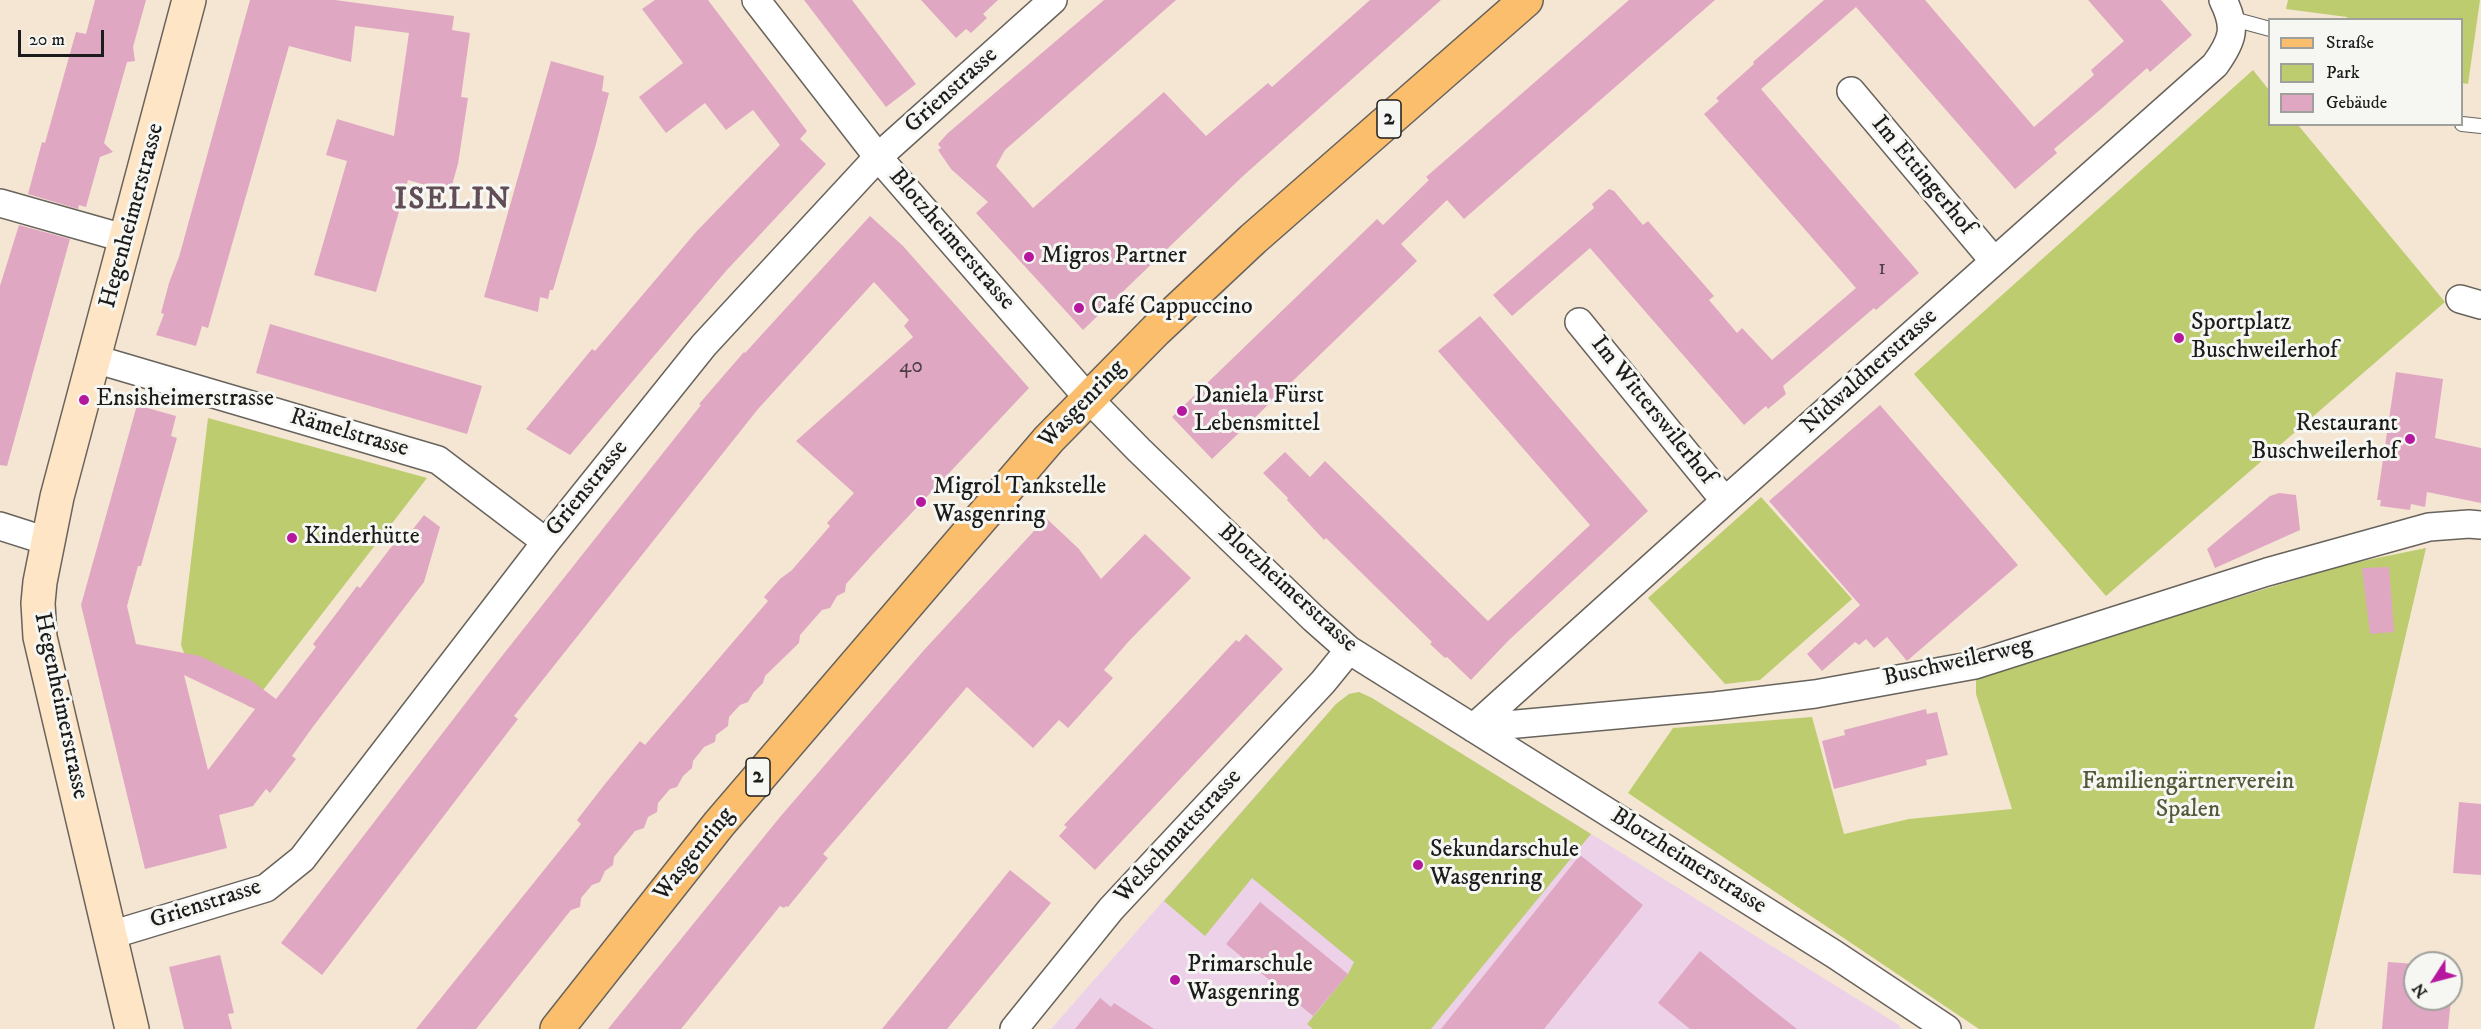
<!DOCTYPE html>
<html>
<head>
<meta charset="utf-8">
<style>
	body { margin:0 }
	#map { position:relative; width:2481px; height:1029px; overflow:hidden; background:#f4e6d3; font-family:"IM FELL DW Pica",serif }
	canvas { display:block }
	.legend { position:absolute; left:2268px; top:18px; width:195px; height:108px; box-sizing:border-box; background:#f6f6f2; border:2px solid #9f9f9c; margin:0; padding:8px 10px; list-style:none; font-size:18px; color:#1c1c1c }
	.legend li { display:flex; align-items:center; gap:12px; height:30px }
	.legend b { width:30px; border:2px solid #9f9f9c }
	.north { position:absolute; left:2403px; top:951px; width:60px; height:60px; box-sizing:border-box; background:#f6f6f2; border:2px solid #9f9f9c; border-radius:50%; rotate:234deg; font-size:16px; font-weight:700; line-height:24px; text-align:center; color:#1c1c1c }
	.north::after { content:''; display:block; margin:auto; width:21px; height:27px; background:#b5179e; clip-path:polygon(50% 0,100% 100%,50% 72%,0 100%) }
	.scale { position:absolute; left:18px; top:30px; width:86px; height:27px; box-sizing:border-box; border:3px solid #1c1c1c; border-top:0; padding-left:8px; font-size:18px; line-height:21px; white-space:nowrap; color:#1c1c1c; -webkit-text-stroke:4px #f6f6f2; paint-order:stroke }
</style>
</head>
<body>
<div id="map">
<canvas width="2481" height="1029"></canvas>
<ul class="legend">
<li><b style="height:8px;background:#fabe6d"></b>Straße</li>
<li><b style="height:16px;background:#bccc6f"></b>Park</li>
<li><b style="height:16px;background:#e0a7c3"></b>Gebäude</li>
</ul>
<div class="north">N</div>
<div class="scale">20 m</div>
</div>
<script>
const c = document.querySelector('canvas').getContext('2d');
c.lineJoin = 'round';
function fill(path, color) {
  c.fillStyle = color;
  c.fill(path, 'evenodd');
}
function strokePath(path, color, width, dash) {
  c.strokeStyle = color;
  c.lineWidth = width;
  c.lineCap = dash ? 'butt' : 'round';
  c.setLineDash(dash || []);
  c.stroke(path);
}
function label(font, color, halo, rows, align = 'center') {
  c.font = font + ' "IM FELL DW Pica",serif';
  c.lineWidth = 6;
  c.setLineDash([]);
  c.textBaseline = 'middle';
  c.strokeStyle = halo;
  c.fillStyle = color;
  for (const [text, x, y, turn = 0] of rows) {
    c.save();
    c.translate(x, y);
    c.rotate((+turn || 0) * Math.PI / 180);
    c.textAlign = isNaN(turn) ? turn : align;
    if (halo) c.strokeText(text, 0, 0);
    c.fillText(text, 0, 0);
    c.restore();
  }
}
fill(new Path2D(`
	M 1359,692 L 1372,698 L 1899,1025 L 1901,1029 L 1051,1029 L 1336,704 L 1349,694 Z`), '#edd1e9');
fill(new Path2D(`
	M 2288,0 L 2480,0 L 2468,84 L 2462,83 L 2462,20 L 2348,19 L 2347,17 L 2286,9 Z
	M 2253,70 L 2269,90 L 2270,124 L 2298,125 L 2445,302 L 2106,596 L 1914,374 Z
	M 208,418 L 427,478 L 250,707 L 213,684 L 194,679 L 181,645 Z
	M 1761,497 L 1852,599 L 1760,680 L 1725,684 L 1648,598 Z
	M 2426,548 L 2314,1029 L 1979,1029 L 1628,793 L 1673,728 L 1812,717 L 1844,834 L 1909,819 L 2012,809 L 1976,694 L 1976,676 L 2348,564 Z
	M 1359,692 L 1372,698 L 1591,834 L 1431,1029 L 1313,1029 L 1307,1024 L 1348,974 L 1354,962 L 1252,878 L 1205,936 L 1164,901 L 1336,704 L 1349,694 Z`), '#bccc6f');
fill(new Path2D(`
	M 95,0 L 146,0 L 133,47 L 135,61 L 127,62 L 104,143 L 113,152 L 100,157 L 86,207 L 79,205 L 78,209 L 28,194 L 42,142 L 45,143 L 76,32 L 86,34 Z
	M 250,0 L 335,0 L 454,16 L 452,30 L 470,33 L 461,97 L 468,98 L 458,164 L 450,192 L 408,180 L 376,292 L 314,275 L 347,161 L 326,155 L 337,119 L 394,136 L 409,33 L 355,26 L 351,62 L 289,46 L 208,328 L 202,326 L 196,346 L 156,335 L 164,314 L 161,313 L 169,283 L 179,257 Z
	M 655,0 L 708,0 L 807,131 L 800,139 L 826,164 L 726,271 L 570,455 L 526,429 L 592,349 L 595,351 L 696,232 L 780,145 L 753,110 L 726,130 L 705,103 L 666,133 L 639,97 L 683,63 L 642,9 Z
	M 804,0 L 852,0 L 916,84 L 886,107 Z
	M 921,0 L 998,0 L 983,14 L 987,18 L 971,33 L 966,29 L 956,38 Z
	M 1104,0 L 1176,0 L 1005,150 L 996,166 L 1033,208 L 1164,92 L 1206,136 L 1268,83 L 1272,87 L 1370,0 L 1441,0 L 1243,176 L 1083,330 L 976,213 L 988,202 L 951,169 L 938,150 L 941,148 L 938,144 L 948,133 Z
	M 1629,0 L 1715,0 L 1464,219 L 1447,200 L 1401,244 L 1417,261 L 1212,459 L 1172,417 L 1377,219 L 1383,225 L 1429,180 L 1426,177 Z
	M 1824,0 L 1925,0 L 2034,127 L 2094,75 L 2091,70 L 2124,41 L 2088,0 L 2161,0 L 2192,35 L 2150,72 L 2147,68 L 2101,109 L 2054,149 L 2057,153 L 2015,189 L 1856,7 L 1761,89 L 1919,273 L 1876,310 L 1874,308 L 1783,386 L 1786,394 L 1768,409 L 1766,406 L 1744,425 L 1590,248 L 1512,316 L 1493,295 L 1594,208 L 1592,204 L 1609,189 L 1614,191 L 1643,225 L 1648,221 L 1714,296 L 1709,300 L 1737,333 L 1742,328 L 1772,360 L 1856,288 L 1704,114 L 1719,101 L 1716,98 L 1754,64 L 1753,62 Z
	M 551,61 L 604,76 L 602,91 L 609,93 L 596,144 L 553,290 L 550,290 L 548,299 L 540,297 L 538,312 L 484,297 Z
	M 870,216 L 903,246 L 1029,388 L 873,554 L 846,584 L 845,592 L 837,596 L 830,608 L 822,610 L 800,635 L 799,643 L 765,676 L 763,683 L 754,692 L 748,702 L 740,705 L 729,717 L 728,726 L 716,735 L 715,742 L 704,747 L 693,761 L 692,768 L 683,776 L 677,787 L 670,789 L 658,803 L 657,812 L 648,817 L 644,828 L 635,831 L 614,857 L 613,865 L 605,871 L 600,882 L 592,885 L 581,898 L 580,907 L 571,910 L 476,1029 L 416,1029 L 581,824 L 577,820 L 605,784 L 640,741 L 645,745 L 768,601 L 764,597 L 780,579 L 792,570 L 830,526 L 827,523 L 854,493 L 796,441 L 913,337 L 904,326 L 909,320 L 874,282 L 758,409 L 514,716 L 518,719 L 322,975 L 281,943 L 498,661 L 701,405 L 699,404 L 744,352 L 745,353 Z
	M 19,225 L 70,239 L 7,466 L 0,465 L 0,286 Z
	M 1480,316 L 1648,511 L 1508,641 L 1471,680 L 1447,657 L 1445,658 L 1430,644 L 1432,642 L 1326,538 L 1324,540 L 1287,500 L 1288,498 L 1263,473 L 1285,452 L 1310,477 L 1325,461 L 1488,621 L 1590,525 L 1438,351 Z
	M 270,324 L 482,386 L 467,434 L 256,373 Z
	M 2396,372 L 2443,379 L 2435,438 L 2481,448 L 2481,503 L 2427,492 L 2425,507 L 2411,504 L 2410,510 L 2380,506 L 2381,500 L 2377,500 Z
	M 137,405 L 176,416 L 171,436 L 177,438 L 141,566 L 138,566 L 127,606 L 136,644 L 200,656 L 252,681 L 276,699 L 316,647 L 313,644 L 336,614 L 357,586 L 360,588 L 405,529 L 410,533 L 424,515 L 440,527 L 424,582 L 312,728 L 292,756 L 296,759 L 270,793 L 266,789 L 253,806 L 219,815 L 227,848 L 145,869 L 81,605 ZM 184,675 L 255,709 L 208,770 Z
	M 1880,405 L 2018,565 L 1907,661 L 1887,637 L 1874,648 L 1866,639 L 1859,645 L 1855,642 L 1822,671 L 1807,654 L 1860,605 L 1769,501 Z
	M 2279,493 L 2296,495 L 2300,530 L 2215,568 L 2207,549 L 2270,496 Z
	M 1046,518 L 1079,549 L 1101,579 L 1145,534 L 1191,578 L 1129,641 L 1104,670 L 1113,678 L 1068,728 L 1059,720 L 1033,748 L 967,687 L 823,854 L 828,858 L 788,907 L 786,906 L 784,908 L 780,906 L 681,1029 L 608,1029 L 780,817 L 924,650 Z
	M 2389,567 L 2394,632 L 2370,634 L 2362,568 Z
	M 1246,634 L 1283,669 L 1095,870 L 1059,836 L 1067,827 L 1064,825 L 1236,640 L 1239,642 Z
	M 1926,709 L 1927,714 L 1937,712 L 1948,755 L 1926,760 L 1927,765 L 1834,789 L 1822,741 L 1845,735 L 1844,730 Z
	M 2459,802 L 2481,804 L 2481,875 L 2453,873 Z
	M 1580,855 L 1643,905 L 1544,1029 L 1441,1029 Z
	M 1010,870 L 1051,903 L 1027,932 L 947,1029 L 882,1029 Z
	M 1260,902 L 1348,974 L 1313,1016 L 1226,944 Z
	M 1700,951 L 1760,1000 L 1797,1029 L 1690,1029 L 1658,1003 Z
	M 220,955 L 234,1013 L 228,1014 L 232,1029 L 184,1029 L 169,967 Z
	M 2388,962 L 2415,964 L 2415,999 L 2451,999 L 2448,1029 L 2382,1029 Z
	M 1100,998 L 1111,1007 L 1114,1003 L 1154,1029 L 1075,1029 Z`), '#e0a7c3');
const lane = new Path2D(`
	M 2233,19 L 2270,29
	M 2462,124 L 2481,126`);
const street = new Path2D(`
	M 756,0 L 878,157 L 1088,398 L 1139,450 L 1314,619 L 1349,650 L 1834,954 L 1947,1029
	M 1851,91 L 1994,261
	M 0,203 L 127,239
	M 2460,299 L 2481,305
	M 1579,322 L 1725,501
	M 95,359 L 438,460 L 546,542
	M 0,526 L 47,541
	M 1473,728 L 1725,501 L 2215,65 C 2233,40 2237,28 2223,0
	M 1473,728 L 1715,706 L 1815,694 L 1975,665 L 2267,572 L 2429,527 L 2469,524 L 2481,525
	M 111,935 L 266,888 L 302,859 L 546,542 L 704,345 L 878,157 L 1053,0
	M 1014,1029 L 1111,909 L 1323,682 L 1349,650`);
const secondary = new Path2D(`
	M 132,1029 L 40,637 L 38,603 L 40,582 L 57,497 L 189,0`);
const primary = new Path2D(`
	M 557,1029 L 719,824 L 1049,439 L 1156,330 L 1253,239 L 1526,0`);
strokePath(lane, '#68635c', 16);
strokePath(street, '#68635c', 30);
strokePath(secondary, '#68635c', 36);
strokePath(primary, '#68635c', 36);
strokePath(lane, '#fff', 14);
strokePath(street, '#fff', 27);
strokePath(secondary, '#fde5c5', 33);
strokePath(primary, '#fabe6d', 33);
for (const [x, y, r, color] of [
	[1029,257,6,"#b5179e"],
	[1079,308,6,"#b5179e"],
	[2179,338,6,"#b5179e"],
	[84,400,6,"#b5179e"],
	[1182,411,6,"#b5179e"],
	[2410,439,6,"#b5179e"],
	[921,502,6,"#b5179e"],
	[292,538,6,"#b5179e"],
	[1418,865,6,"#b5179e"],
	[1175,980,6,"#b5179e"]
]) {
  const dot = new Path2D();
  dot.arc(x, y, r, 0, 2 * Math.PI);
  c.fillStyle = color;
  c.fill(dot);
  strokePath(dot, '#f6f6f2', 2);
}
label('21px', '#4d3f46', null, [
	["1",1882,270],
	["40",911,368]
]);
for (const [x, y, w] of [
	[1389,119,24],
	[758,777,24]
]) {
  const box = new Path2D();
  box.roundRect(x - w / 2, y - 19, w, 38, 4.5);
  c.fillStyle = '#f6f6f2';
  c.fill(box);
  strokePath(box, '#1c1c1c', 1.5);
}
label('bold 22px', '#1c1c1c', null, [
	["2",1389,119],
	["2",758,777]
]);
label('24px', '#1c1c1c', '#f6f6f2', [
	["Grienstrasse",952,91,-42],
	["Im Ettingerhof",1922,176,50],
	["Hegenheimerstrasse",133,216,-75],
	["Blotzheimerstrasse",951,240,49],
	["Nidwaldnerstrasse",1870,372,-42],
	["Wasgenring",1083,405,-46],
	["Im Witterswilerhof",1652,411,51],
	["Rämelstrasse",349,434,16],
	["Grienstrasse",588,489,-51],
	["Blotzheimerstrasse",1287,589,42],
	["Buschweilerweg",1958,663,-13],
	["Hegenheimerstrasse",60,706,78],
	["Welschmattstrasse",1179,837,-47],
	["Wasgenring",695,855,-51],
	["Blotzheimerstrasse",1688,862,32],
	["Grienstrasse",206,905,-18]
]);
label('24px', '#1c1c1c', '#f6f6f2', [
	["Migros Partner",1041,257],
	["Café Cappuccino",1091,308],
	["Sportplatz",2191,324],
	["Buschweilerhof",2191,352],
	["Daniela Fürst",1194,397],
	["Lebensmittel",1194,425],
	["Ensisheimerstrasse",96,400],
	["Restaurant",2398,425,"right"],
	["Buschweilerhof",2398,453,"right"],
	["Migrol Tankstelle",933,488],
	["Wasgenring",933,516],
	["Kinderhütte",304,538],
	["Sekundarschule",1430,851],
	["Wasgenring",1430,879],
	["Primarschule",1187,966],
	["Wasgenring",1187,994]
], 'left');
label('24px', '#545a39', '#f6f6f2', [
	["Familiengärtnerverein",2188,783],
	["Spalen",2188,811]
]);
c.letterSpacing = '1.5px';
label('bold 30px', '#614d56', '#f6f6f2', [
	["ISELIN",453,202]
]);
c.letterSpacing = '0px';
</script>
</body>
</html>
